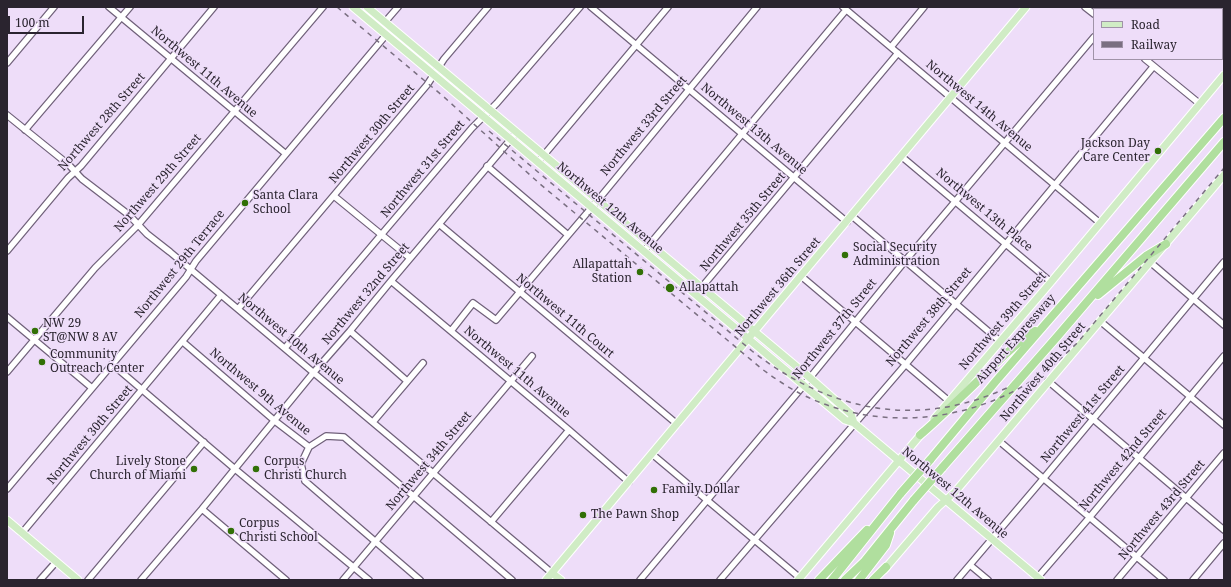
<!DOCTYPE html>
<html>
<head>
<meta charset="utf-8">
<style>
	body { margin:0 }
	#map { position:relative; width:1231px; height:587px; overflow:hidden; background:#eeddf9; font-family:"Noto Serif",serif }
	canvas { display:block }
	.frame { position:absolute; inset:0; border:8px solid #2a242f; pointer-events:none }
	.legend { position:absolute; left:1093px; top:8px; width:130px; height:52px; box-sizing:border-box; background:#eeddf9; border:1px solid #a093a8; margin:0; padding:5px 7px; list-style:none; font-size:12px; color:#2a242f }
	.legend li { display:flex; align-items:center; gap:8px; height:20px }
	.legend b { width:20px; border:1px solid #a093a8 }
	.scale { position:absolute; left:8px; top:16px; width:76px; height:18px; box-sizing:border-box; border:2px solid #2a242f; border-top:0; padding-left:5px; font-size:12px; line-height:14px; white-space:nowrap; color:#2a242f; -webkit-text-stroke:3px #eeddf9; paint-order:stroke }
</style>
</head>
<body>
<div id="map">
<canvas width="1231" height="587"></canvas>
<div class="frame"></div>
<ul class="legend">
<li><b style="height:5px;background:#d0ecc5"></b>Road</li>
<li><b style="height:5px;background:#7a6f81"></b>Railway</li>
</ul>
<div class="scale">100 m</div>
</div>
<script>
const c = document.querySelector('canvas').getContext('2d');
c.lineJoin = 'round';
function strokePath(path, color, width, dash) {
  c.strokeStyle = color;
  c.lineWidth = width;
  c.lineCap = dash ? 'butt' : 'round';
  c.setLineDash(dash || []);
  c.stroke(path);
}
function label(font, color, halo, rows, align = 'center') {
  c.font = font + ' "Noto Serif",serif';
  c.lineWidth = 3;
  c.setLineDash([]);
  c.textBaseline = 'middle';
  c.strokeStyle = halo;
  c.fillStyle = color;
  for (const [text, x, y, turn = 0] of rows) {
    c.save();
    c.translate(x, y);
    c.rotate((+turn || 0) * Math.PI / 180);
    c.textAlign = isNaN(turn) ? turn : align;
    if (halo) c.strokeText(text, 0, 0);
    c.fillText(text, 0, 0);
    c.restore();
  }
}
const minor = new Path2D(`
	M 109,7 L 286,154
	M 591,7 L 847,222
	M 843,7 L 1100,223
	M 1085,7 L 1094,14
	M 1099,9 L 1100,7
	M 1178,9 L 1180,7
	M 385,22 L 398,7
	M 891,47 L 924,7
	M 1145,59 L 1200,104
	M 7,63 L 54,7
	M 7,115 L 69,165 L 82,179 L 129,215 L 147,234 L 170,252 L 552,573
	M 25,130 L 130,7
	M 901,156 L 1051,282
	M 538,162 L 668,7
	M 487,166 L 568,235
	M 334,196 L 410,258
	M 852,216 L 1001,342
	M 439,224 L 677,424
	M 7,251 L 68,178 L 81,166 L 214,7
	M 644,251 L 846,10
	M 1150,262 L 1224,325
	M 801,276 L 949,401
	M 391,281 L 569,430 L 629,482
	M 696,294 L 898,53
	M 238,309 L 427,85 L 444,59 L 488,7
	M 7,317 L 92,388
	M 1100,321 L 1224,425
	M 350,331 L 407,381
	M 451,331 L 473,303 L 496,320 L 598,200 L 757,7
	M 183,342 L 275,421 L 309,447
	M 285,348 L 472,128 L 497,103 L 580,7
	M 112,364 L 235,469 L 369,580
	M 7,372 L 95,268 L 138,225 L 323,7
	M 1048,381 L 1224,530
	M 373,422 L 423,363
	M 999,441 L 1164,580
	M 309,447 L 326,436 L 344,437 L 512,580
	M 309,447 L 301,464 L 305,481 L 420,580
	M 652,454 L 800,578
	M 7,489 L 186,277 L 196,261 L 386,35
	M 202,509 L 286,580
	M 491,522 L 569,430
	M 22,533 L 221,295
	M 970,565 L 988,580
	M 1038,577 L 1089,518 L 1224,356
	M 40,580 L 56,562
	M 88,580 L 204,442
	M 141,580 L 202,509 L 314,372 L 350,331 L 391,281 L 516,133
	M 343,580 L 532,356
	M 640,580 L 804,385 L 905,261 L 1094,37
	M 720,580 L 906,364 L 1153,67
	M 957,580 L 1043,479 L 1224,262
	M 1117,580 L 1224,453
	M 1193,580 L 1224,543`);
const major = new Path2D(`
	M 353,7 L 845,420 L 854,423 L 1041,580
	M 367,7 L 809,377 L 851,414 L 854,423
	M 934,419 L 1051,282 L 1224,75
	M 7,520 L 78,580
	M 884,570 L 938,507 L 955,492 L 1224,175
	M 552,573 L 561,580
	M 546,580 L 1026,7
	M 798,580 L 923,432`);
const highway = new Path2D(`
	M 1098,295 L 1146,256 L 1166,244
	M 920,435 C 941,417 961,397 981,378 C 998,361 1015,344 1035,331
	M 930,460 L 996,381 L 1224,118
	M 942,468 L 1056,338 L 1224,142
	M 819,580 L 867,530
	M 832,580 L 901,493
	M 845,580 L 864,562 L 914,500
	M 859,580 L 886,545 L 890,533
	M 873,580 L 886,567`);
strokePath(minor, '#70617a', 8);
strokePath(major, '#fff', 9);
strokePath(highway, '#fff', 10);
strokePath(minor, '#fff', 5.5);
strokePath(major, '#d0ecc5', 7);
strokePath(highway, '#b0df9e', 8);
strokePath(new Path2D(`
	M 337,7 L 444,97 L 540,184 L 762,369 C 778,381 795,392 814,400 C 887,431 974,421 1039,376 C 1053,366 1066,354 1078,342 L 1224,168
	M 489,131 L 752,351 C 830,412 919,430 1011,386`), '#7a6f81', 1.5, [5, 5]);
const highwayBridge = new Path2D(`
	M 901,493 L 930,460
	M 914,500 L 942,468`);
strokePath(highwayBridge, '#fff', 10, []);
strokePath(highwayBridge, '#b0df9e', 8);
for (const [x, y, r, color] of [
	[1158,151,4,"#317006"],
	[245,203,4,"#317006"],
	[845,255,4,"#317006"],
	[640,272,4,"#317006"],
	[670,288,5,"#317006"],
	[35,331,4,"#317006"],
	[42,362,4,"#317006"],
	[194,469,4,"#317006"],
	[256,469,4,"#317006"],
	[654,490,4,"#317006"],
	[583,515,4,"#317006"],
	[231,531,4,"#317006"]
]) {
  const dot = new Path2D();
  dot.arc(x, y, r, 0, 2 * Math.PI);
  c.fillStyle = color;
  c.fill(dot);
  strokePath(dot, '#eeddf9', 1.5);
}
label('12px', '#2a242f', '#eeddf9', [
	["Northwest 11th Avenue",204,72,40],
	["Northwest 14th Avenue",979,106,40],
	["Northwest 28th Street",102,122,-49],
	["Northwest 33rd Street",644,126,-50],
	["Northwest 13th Avenue",754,129,40],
	["Northwest 30th Street",372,134,-50],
	["Northwest 31st Street",423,169,-50],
	["Northwest 29th Street",158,183,-49],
	["Northwest 12th Avenue",610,208,40],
	["Northwest 13th Place",984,210,40],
	["Northwest 35th Street",743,222,-50],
	["Northwest 29th Terrace",180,264,-51],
	["Northwest 36th Street",778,287,-50],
	["Northwest 32nd Street",366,294,-50],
	["Northwest 11th Court",565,316,40],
	["Northwest 38th Street",929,317,-50],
	["Northwest 39th Street",1003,321,-49],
	["Northwest 37th Street",835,329,-51],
	["Northwest 10th Avenue",291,339,40],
	["Airport Expressway",1016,339,-49],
	["Northwest 11th Avenue",517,372,40],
	["Northwest 40th Street",1043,372,-50],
	["Northwest 9th Avenue",260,392,40],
	["Northwest 41st Street",1083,414,-50],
	["Northwest 30th Street",90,435,-50],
	["Northwest 42nd Street",1123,460,-50],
	["Northwest 34th Street",429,461,-50],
	["Northwest 12th Avenue",955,493,40],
	["Northwest 43rd Street",1162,510,-50]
]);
label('12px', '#2a242f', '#eeddf9', [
	["Jackson Day",1150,144,"right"],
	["Care Center",1150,158,"right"],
	["Santa Clara",253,196],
	["School",253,210],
	["Social Security",853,248],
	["Administration",853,262],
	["Allapattah",632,265,"right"],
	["Station",632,279,"right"],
	["Allapattah",679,288],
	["NW 29",43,324],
	["ST@NW 8 AV",43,338],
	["Community",50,355],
	["Outreach Center",50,369],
	["Lively Stone",186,462,"right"],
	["Church of Miami",186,476,"right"],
	["Corpus",264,462],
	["Christi Church",264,476],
	["Family Dollar",662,490],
	["The Pawn Shop",591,515],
	["Corpus",239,524],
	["Christi School",239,538]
], 'left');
</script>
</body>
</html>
